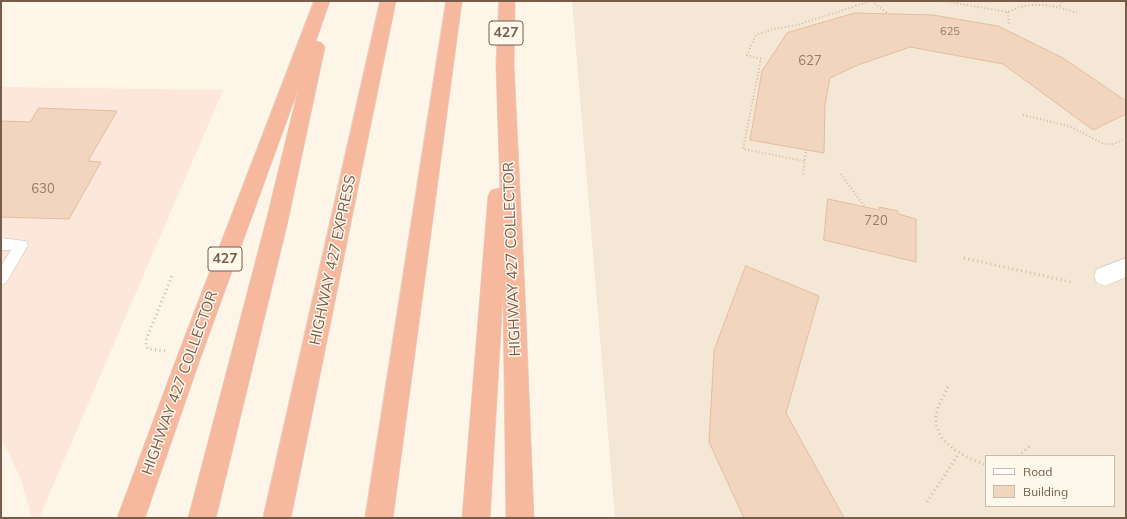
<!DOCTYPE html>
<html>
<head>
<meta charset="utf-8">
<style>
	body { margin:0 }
	#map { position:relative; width:1127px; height:519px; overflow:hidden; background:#fdf5e7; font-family:Mulish,sans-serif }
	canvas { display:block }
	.frame { position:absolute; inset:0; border:2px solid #775c4a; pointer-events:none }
	.legend { position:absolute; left:985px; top:455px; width:130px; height:52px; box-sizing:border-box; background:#fff9ed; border:1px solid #c9baac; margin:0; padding:5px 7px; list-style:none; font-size:12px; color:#775c4a }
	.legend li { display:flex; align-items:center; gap:8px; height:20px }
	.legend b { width:20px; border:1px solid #c9baac }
</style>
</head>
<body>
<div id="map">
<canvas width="1127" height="519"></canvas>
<div class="frame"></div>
<ul class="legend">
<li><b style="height:5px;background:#fff"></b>Road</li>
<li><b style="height:11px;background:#f2d5be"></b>Building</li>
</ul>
</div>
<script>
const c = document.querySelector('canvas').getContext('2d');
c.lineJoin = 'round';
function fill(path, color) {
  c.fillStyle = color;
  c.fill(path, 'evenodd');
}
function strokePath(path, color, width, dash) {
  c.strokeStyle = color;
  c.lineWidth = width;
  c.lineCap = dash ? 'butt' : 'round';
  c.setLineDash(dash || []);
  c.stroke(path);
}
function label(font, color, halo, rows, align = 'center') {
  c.font = font + ' Mulish,sans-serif';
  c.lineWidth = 3;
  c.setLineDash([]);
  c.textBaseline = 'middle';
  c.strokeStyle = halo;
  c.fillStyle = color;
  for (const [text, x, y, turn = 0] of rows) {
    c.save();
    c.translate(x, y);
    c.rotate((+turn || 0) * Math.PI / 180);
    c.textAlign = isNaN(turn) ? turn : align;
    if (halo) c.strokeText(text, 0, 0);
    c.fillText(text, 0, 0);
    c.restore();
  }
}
fill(new Path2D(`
	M 572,1 L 1126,1 L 1126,518 L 615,518 ZM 986,456 L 1114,456 L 1114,506 L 986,506 Z`), '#f4e7d5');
fill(new Path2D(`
	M 1,87 L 223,90 L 39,518 L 32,518 L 21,479 L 1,437 Z`), '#fde6da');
const building = new Path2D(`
	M 855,13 L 933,15 L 998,26 L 1063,58 L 1126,101 L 1126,114 L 1093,130 L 1003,64 L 910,47 L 858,65 L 830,78 L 825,104 L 824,153 L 750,140 L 762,71 L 787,33 Z
	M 39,108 L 117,111 L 88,161 L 101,162 L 69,219 L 1,217 L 1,121 L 30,122 Z
	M 828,199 L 879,210 L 879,207 L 898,211 L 898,214 L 916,219 L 916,262 L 824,240 Z
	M 746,266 L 819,296 L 786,413 L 844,518 L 744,518 L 709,442 L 714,351 Z`);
fill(building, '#f2d5be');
strokePath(building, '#e5bd9e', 1);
const lane = new Path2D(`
	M 1,238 L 26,241 L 28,245 L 6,283 L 1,285 L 1,266 L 11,250 L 1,250 Z`);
const street = new Path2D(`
	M 1126,258 L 1126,277 L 1105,286 L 1097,283 L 1094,276 L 1097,269 Z`);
const highway = new Path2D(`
	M 314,1 L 330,1 L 316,41 L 322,43 L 325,47 L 288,221 L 216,518 L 188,518 L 266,221 L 298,90 L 202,354 L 145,518 L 117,518 L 178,354 Z
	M 380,1 L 396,1 L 291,518 L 263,518 Z
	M 446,1 L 462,1 L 393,518 L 365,518 Z
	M 499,1 L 515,1 L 514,65 L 525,294 L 534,518 L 506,518 L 503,295 L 490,518 L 462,518 L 488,196 L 491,190 L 500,188 L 496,65 Z`);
strokePath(lane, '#cfbdac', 1);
strokePath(street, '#cfbdac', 1);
strokePath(highway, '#dcd5d0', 1);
strokePath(new Path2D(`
	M 872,1 L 888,14
	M 943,1 L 1008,12 C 1030,0 1054,5 1077,13
	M 967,1 L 967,5
	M 1060,6 L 1062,1
	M 1008,12 L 1009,26
	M 1023,115 L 1069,126 L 1104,144 L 1113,144 L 1126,139
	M 804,161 L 743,149 L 761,59 L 747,55 L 756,35 L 773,29 L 797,25 L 871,1
	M 803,174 L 806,151
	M 841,174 L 865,207`), '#d8b9a1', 2, [1, 2.5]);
strokePath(new Path2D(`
	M 964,258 L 1071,282
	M 165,351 L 148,349 L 146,346 L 146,340 L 172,276
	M 948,387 C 944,396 937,406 936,416 C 934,444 965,457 986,465
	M 1018,456 L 1030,446
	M 927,502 L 959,453`), '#d8b9a1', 3, [1, 3.5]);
fill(lane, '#fff');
fill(street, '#fff');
fill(highway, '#f7b99d');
label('11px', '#967a67', null, [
	["625",950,32]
]);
label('13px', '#967a67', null, [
	["627",810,61],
	["630",43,189],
	["720",876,221]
]);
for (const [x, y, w] of [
	[506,33,34],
	[225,259,34]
]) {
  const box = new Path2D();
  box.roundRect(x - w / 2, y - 12, w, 24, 3);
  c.fillStyle = '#fff9ed';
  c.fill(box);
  strokePath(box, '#775c4a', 1);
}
label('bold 14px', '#775c4a', null, [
	["427",506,33],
	["427",225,259]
]);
label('15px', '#775c4a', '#fff9ed', [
	["HIGHWAY 427 COLLECTOR",512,259,-92],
	["HIGHWAY 427 EXPRESS",333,260,-78],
	["HIGHWAY 427 COLLECTOR",180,383,-70]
]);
</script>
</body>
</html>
